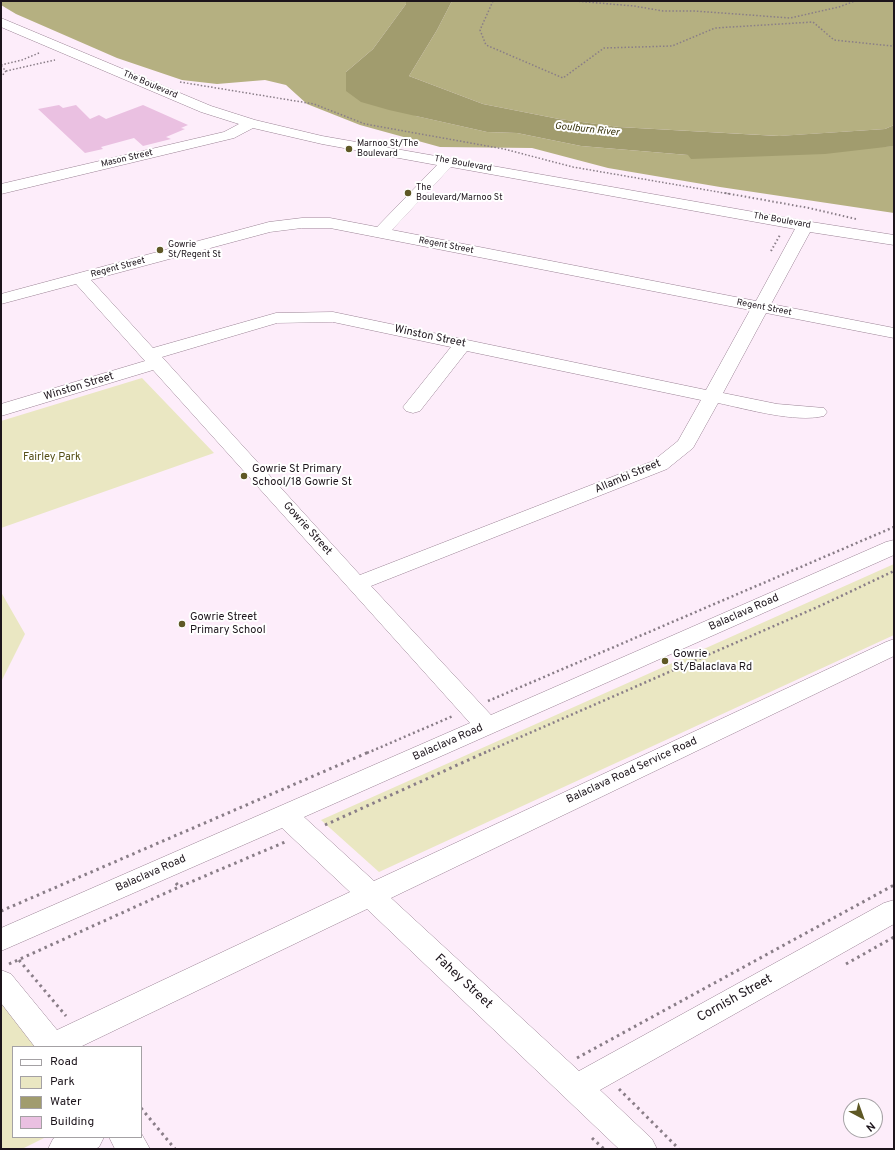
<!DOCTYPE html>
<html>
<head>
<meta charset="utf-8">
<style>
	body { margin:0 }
	#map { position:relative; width:895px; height:1150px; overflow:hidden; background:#fdedfa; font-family:Overpass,sans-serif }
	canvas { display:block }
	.frame { position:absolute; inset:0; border:2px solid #1c141b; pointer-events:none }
	.legend { position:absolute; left:12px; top:1046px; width:130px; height:92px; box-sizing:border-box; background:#fff; border:1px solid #a4a1a4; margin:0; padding:5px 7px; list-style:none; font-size:12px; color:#1c141b }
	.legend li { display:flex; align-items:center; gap:8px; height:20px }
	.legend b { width:20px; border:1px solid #a4a1a4 }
	.north { position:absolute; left:843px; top:1098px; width:40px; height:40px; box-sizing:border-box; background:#fff; border:1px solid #a4a1a4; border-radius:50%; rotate:139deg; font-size:11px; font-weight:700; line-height:16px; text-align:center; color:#1c141b }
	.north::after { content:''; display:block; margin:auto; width:14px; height:18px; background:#5e5825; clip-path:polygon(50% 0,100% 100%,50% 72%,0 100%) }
</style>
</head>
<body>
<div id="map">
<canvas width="895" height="1150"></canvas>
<div class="frame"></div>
<ul class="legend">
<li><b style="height:5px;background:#fff"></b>Road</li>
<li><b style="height:11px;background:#eae7c2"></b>Park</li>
<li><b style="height:11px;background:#a19c6e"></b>Water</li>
<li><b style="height:11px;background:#eac0e1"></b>Building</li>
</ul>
<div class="north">N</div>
</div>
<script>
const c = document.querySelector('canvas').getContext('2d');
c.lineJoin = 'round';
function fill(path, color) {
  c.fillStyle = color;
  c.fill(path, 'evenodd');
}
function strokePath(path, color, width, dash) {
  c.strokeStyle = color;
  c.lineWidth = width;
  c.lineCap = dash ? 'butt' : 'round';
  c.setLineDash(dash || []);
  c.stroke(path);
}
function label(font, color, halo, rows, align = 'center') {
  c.font = font + ' Overpass,sans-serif';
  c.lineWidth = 4;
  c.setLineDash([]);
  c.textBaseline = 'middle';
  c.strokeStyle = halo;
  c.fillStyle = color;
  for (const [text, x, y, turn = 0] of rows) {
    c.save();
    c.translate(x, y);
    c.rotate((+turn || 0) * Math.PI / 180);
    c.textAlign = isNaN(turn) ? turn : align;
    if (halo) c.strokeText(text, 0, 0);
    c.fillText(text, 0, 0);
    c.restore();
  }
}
fill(new Path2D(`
	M 142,378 L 214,453 L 1,528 L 1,421 Z
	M 894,564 L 894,635 L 379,872 L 321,820 Z
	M 1,592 L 25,634 L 1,682 Z
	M 1,1002 L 37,1047 L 13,1047 L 13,1137 L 46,1137 L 22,1149 L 1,1149 Z`), '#eae7c2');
fill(new Path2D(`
	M 1,1 L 406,1 L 406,4 L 373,49 L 346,72 L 416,116 L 487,132 L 517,133 L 581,146 L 688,155 L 894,146 L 894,213 L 720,187 L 608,168 L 532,148 L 440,147 L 360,125 L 307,104 L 286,85 L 265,80 L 217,84 L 182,80 L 117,58 L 16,14 L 1,5 Z
	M 452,1 L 894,1 L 894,125 L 885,129 L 779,136 L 619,127 L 559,119 L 483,104 L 409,76 L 437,30 Z`), '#b5b081');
fill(new Path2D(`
	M 406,1 L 452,1 L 437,30 L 409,76 L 483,104 L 559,119 L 619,127 L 778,136 L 885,129 L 894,125 L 894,146 L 825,154 L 691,159 L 688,155 L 581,146 L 517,133 L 487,132 L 389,110 L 361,102 L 346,91 L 346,72 L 373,49 L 406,4 Z`), '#a19c6e');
fill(new Path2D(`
	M 59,105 L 63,108 L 76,105 L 90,119 L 99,115 L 106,119 L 143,105 L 188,125 L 181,128 L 185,129 L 166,137 L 171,139 L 143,146 L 134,138 L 101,147 L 103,149 L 85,153 L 38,109 Z`), '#eac0e1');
const minor = new Path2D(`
	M 1,18 L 211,106 L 255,120 L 322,136 L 805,221 L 894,235 L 894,245 L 810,232 L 771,304 L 894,328 L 894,338 L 766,313 L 723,393 L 777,404 L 824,408 L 827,412 L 824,416 C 795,423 747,409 718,403 L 693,448 L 667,469 L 371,586 L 491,715 L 886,542 L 894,540 L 894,555 L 304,817 L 374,881 L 886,642 L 894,639 L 894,656 L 391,898 L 579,1071 L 884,903 L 894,900 L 894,924 L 600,1090 L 652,1139 L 657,1149 L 619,1149 L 367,909 L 80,1047 L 35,1047 L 1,1003 L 1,970 L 11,974 L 57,1030 L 350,892 L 282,828 L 1,951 L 1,928 L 470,723 L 153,370 L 1,416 L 1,404 L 145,361 L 76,284 L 1,304 L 1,294 L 269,222 L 302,218 L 330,218 L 377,227 L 437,165 L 322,144 L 253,128 L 234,138 L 1,194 L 1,184 L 224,132 L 239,124 L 201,112 L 1,27 ZM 451,167 L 795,229 L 756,301 L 392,230 ZM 302,228 L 330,228 L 750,310 L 706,390 L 333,312 L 276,313 L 153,348 L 91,280 L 270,232 ZM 333,322 L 451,347 L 403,407 L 406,411 L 413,413 L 420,411 L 467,351 L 701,400 L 678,441 L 653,461 L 360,575 L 162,357 L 277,323 Z
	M 141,1133 L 150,1149 L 115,1149 L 109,1137 L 141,1137 Z
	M 56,1137 L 104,1137 L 99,1147 L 95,1149 L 48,1149 L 53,1139 Z`);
strokePath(minor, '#9b8395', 1);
strokePath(new Path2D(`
	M 493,1 L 480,30 L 486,45 L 563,78 L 604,48 L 672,46 L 715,28 L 813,22 L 834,40 L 892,46 L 894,44
	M 575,1 L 634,6 L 663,11 L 695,11 L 790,18 L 839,7 L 855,1
	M 1,65 L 22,60 L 39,53
	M 1,66 L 6,71 L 1,77
	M 6,71 L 55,60
	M 180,82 L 314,104 L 365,124 L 504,149 L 573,167 L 730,194`), '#897d87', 1.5, [1.5, 2]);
strokePath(new Path2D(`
	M 725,193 L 809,208 L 856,219
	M 771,251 L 780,235`), '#897d87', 2, [1.5, 2.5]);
strokePath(new Path2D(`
	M 488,701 L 894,527
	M 367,753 L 453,716
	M 484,753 L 822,605 L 894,571`), '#897d87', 2.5, [2, 3]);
strokePath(new Path2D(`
	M 325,825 L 486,752
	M 176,883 L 179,887 L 285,842
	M 1,911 L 369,752
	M 19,960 L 66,1016
	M 9,964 L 179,887
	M 846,964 L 894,937
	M 577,1058 L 894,885
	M 619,1089 L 679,1149
	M 141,1108 L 175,1149
	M 592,1138 L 604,1149`), '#897d87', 3, [2.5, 4]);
fill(minor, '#fff');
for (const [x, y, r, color] of [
	[349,149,4,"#5e5825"],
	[408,193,4,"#5e5825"],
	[160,250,4,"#5e5825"],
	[244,476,4,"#5e5825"],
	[182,624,4,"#5e5825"],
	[665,661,4,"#5e5825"]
]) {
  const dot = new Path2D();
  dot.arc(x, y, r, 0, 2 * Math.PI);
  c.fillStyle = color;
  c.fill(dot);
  strokePath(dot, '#fff', 1.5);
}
label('9px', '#1c141b', '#fff', [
	["The Boulevard",150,85,23],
	["Mason Street",127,159,-13],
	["The Boulevard",463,164,10],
	["The Boulevard",782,221,10],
	["Regent Street",446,246,11],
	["Regent Street",118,268,-15],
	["Regent Street",764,308,11]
]);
label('9px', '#1c141b', '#fff', [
	["Marnoo St/The",357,144],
	["Boulevard",357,154],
	["The",416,188],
	["Boulevard/Marnoo St",416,198],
	["Gowrie",168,245],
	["St/Regent St",168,255]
], 'left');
label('italic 10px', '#35310a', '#fff', [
	["Goulburn River",587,130,6]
]);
label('11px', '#1c141b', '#fff', [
	["Winston Street",430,337,12],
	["Winston Street",79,387,-17],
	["Allambi Street",628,477,-23],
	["Gowrie Street",307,529,48],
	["Balaclava Road",744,613,-24],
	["Balaclava Road",448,743,-24],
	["Balaclava Road Service Road",632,771,-25],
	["Balaclava Road",151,874,-24]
]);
label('11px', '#554f17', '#fff', [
	["Fairley Park",52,458]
]);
label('11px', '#1c141b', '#fff', [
	["Gowrie St Primary",252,470],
	["School/18 Gowrie St",252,483],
	["Gowrie Street",190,618],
	["Primary School",190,631],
	["Gowrie",673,655],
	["St/Balaclava Rd",673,668]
], 'left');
label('13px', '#1c141b', '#fff', [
	["Fahey Street",463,982,43],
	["Cornish Street",735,999,-29]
]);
</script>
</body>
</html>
